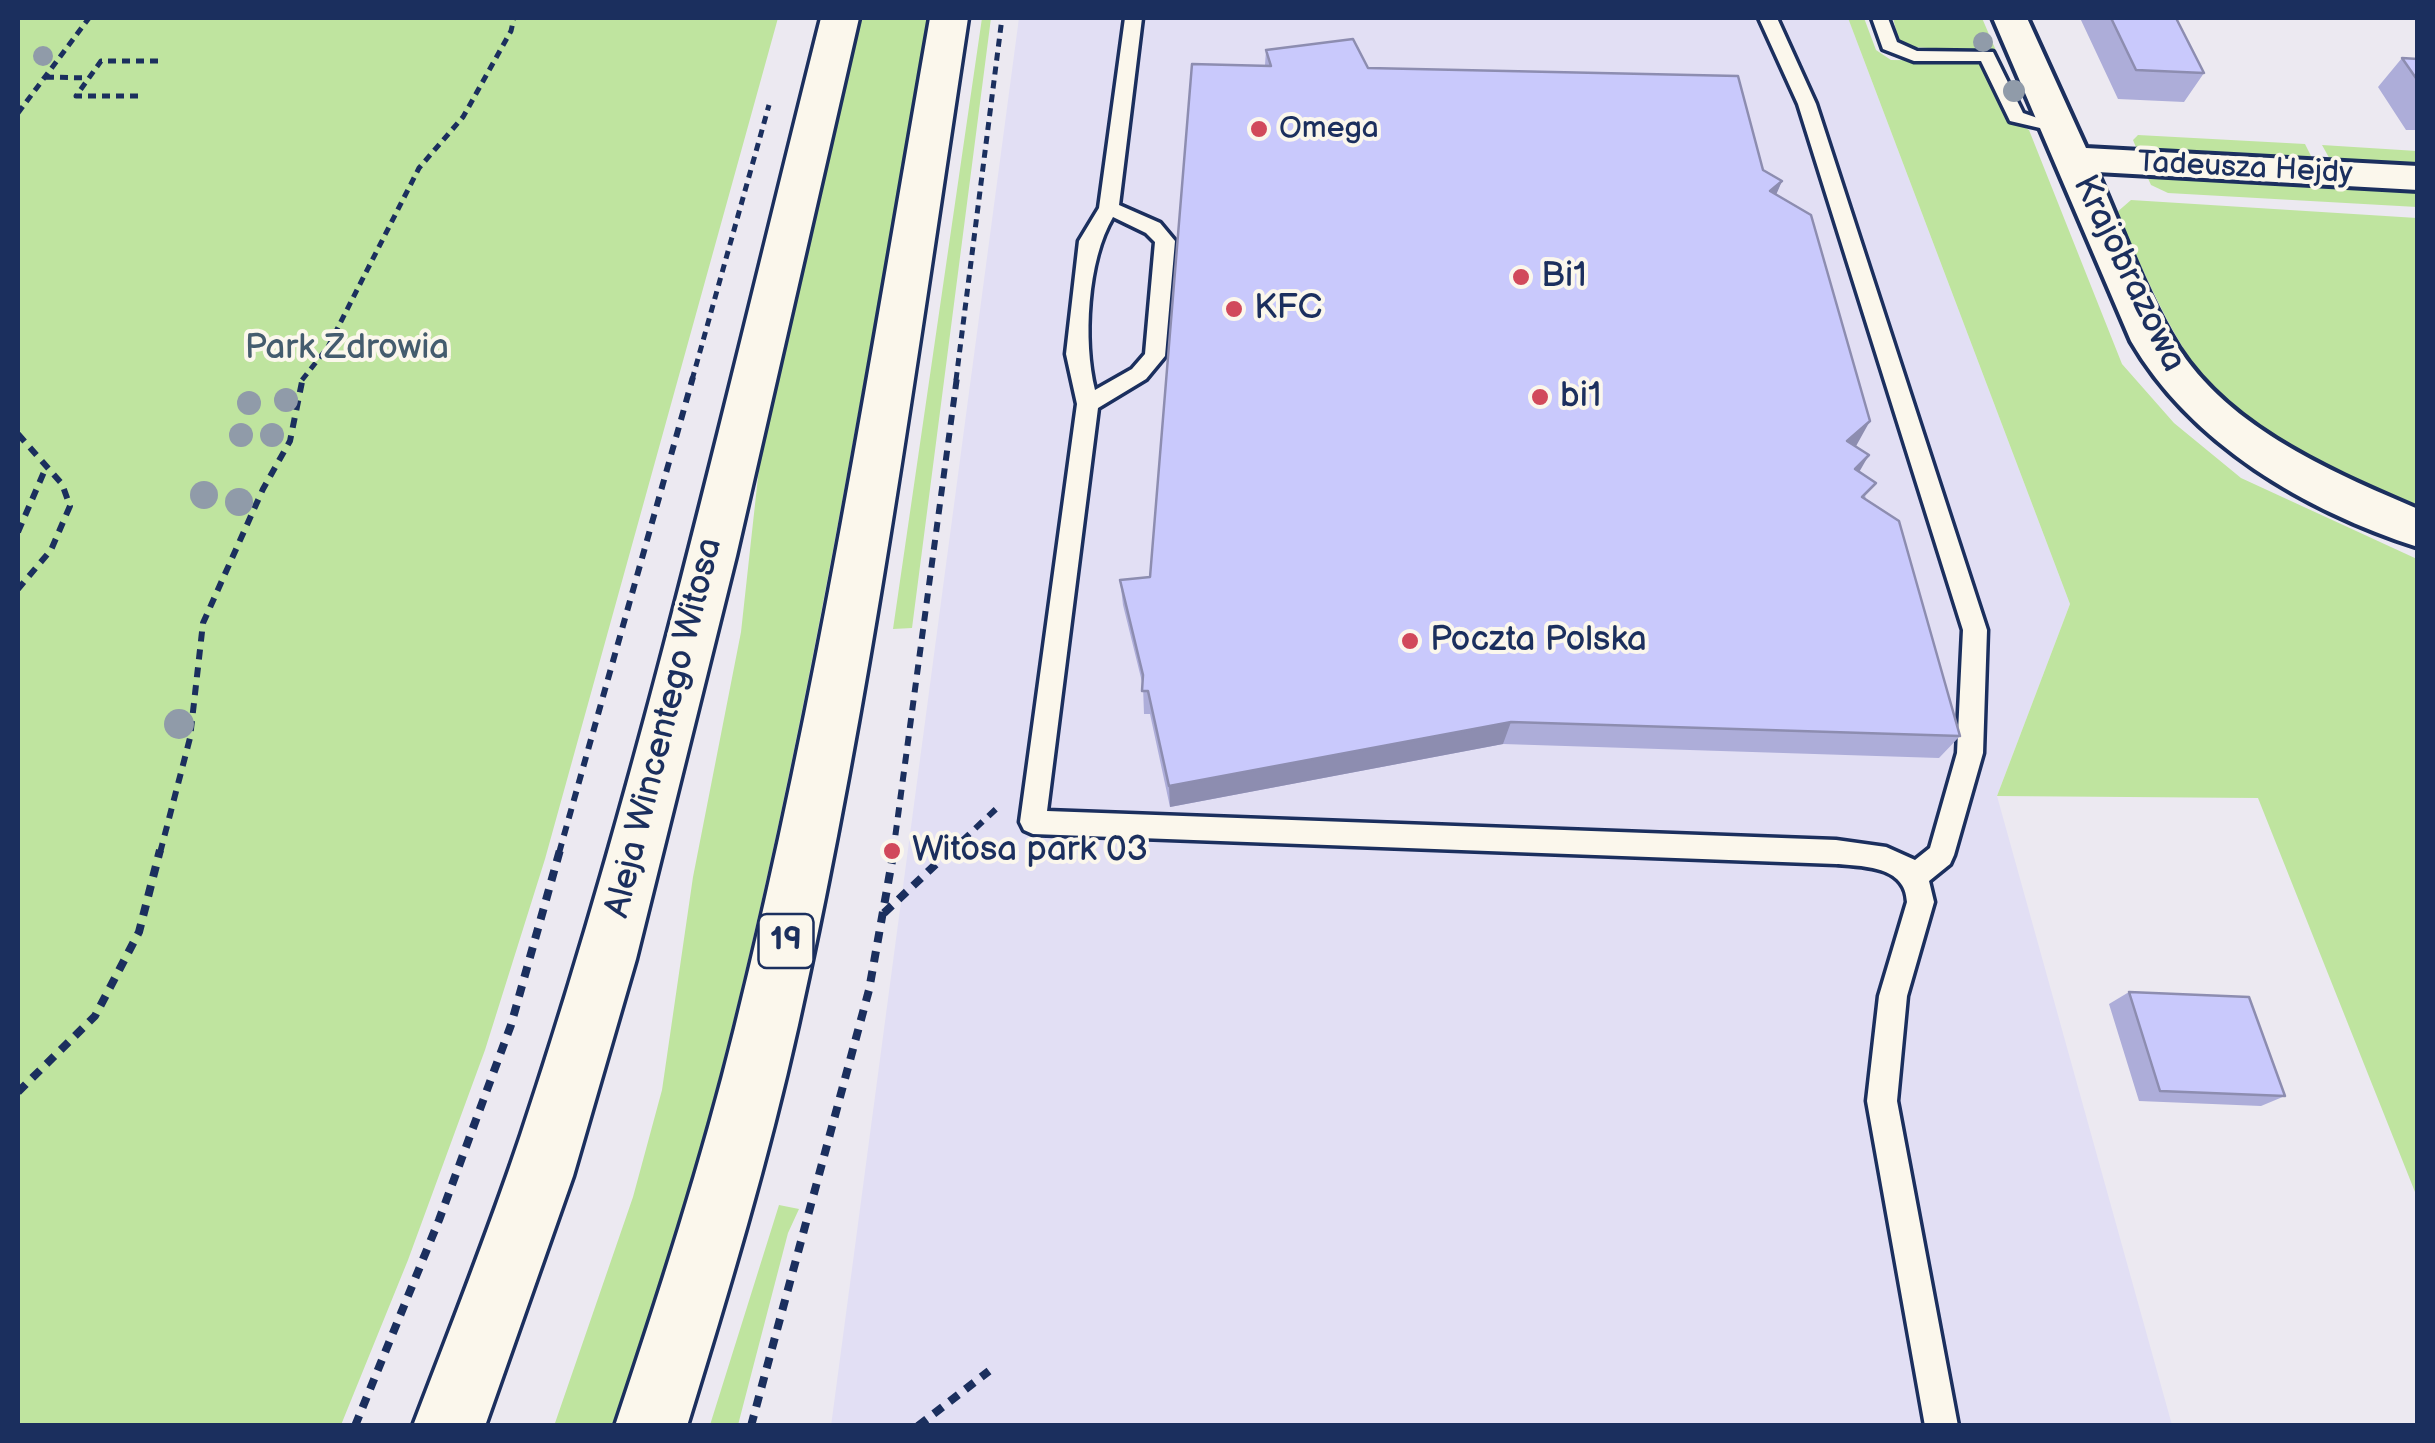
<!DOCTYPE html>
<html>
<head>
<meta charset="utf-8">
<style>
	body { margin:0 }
	#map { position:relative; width:2435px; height:1443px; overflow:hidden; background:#ece9f1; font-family:"Balsamiq Sans",sans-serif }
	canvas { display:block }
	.frame { position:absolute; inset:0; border:20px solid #1b2f5e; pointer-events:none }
</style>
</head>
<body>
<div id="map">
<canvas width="2435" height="1443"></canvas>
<div class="frame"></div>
</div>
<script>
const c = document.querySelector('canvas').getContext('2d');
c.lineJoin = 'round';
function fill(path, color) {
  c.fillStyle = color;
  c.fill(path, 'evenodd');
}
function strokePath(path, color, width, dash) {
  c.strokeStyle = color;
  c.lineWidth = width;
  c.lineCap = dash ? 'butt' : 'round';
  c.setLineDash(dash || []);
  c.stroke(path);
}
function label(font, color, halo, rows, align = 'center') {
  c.font = font + ' "Balsamiq Sans",sans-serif';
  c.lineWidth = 8;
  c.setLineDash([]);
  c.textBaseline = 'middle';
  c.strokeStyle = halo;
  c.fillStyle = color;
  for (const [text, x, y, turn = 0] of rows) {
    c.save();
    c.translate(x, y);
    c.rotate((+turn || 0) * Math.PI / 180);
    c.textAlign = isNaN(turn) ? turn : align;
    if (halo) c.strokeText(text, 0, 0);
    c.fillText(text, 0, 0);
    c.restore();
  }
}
fill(new Path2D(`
	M 1019,18 L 1848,18 L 2070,604 L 1997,796 L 2172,1425 L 831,1426 Z`), '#e2dff4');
fill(new Path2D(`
	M 18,18 L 778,18 L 545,859 L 485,1050 L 408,1260 L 341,1425 L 18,1425 Z
	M 860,18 L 930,18 C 840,493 775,966 615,1425 L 554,1426 L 633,1197 L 662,1090 L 693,877 L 741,632 L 759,468 Z
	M 982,18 L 991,18 L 912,628 L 893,629 Z
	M 1848,18 L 1864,18 L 1876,50 L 1891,60 L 1974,61 C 2003,78 1990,110 2029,130 L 2122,364 L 2174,423 L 2241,478 L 2417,559 L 2417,1197 L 2258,798 L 1997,796 L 2070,604 Z
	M 1893,18 L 1982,18 L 1997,53 L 1900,46 Z
	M 2138,135 L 2305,144 L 2314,162 L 2138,152 L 2133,140 Z
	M 2322,145 L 2417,151 L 2417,168 L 2332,163 Z
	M 2146,174 L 2417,189 L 2417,207 L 2168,193 L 2151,185 Z
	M 2131,200 L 2417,218 L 2417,508 C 2334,473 2235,432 2185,351 C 2158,308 2139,259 2116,213 Z
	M 779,1205 L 799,1209 L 788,1233 L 738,1425 L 710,1425 Z`), '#bfe49f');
const lane = new Path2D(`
	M 1125,18 L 1142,18 L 1119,205 L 1160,223 L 1175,241 L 1165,356 L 1146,379 L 1098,408 L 1047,811 L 1836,840 L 1886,847 L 1915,860 L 1930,848 L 1957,753 L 1963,630 L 1798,104 L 1759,18 L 1777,18 L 1816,104 L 1987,630 L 1983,753 L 1954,855 L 1950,864 L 1929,881 L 1934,902 L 1907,996 L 1897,1101 L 1958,1426 L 1925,1426 L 1867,1101 L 1879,996 L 1907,902 C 1906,866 1863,866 1836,864 L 1033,834 L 1024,830 L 1020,822 L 1077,404 L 1066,354 L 1079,241 L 1099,208 ZM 1113,217 L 1146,233 L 1155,242 L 1145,354 L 1132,369 L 1095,390 C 1083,341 1087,261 1113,217 Z
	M 1872,18 L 1888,18 L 1897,42 L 1917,51 L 1993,52 L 2023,113 L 2049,122 L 2040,128 L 2010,121 L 1981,61 L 1914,61 L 1883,49 Z`);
const street = new Path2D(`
	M 1993,18 L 2027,18 L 2086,148 L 2418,166 L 2418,190 L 2097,172 C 2121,226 2141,283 2170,334 C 2220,425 2328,470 2418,509 L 2418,547 C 2306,511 2191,444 2131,341 Z`);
const primary = new Path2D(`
	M 821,18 L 859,18 L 736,556 L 636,959 L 573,1176 L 485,1426 L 413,1426 C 450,1329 488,1233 521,1135 C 643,770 727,391 821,18 Z
	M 930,18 L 968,18 C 917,354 872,693 798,1025 C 768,1160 728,1293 687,1426 L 615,1426 C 659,1294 702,1162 735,1028 C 818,695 871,355 930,18 Z`);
strokePath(lane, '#1b2f5e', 7);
strokePath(street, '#1b2f5e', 8);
strokePath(primary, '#1b2f5e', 7);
strokePath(new Path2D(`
	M 46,77 L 88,78
	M 138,96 L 76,96 L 101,61 L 163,61
	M 18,113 L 89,18
	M 302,380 L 328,347 L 419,168 L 463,117 L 511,31 L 514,18
	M 692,380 L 769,105
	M 956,380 L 1002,18`), '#1b2f5e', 5, [8, 6]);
strokePath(new Path2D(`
	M 18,434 L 62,484 L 70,506 L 51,550 L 18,589
	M 18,532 L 47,465
	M 160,853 L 190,738 L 203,623 L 263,489 L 290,441 L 303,377
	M 559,853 L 693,377
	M 893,853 L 957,377
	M 949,853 L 996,809`), '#1b2f5e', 6, [10, 8]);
strokePath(new Path2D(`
	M 884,913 L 951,850
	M 18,1092 L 95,1016 L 139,932 L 160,850
	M 355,1426 L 439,1220 L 511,1025 L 560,850
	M 751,1426 L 869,990 L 894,850
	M 918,1426 L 989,1371`), '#1b2f5e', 8, [11, 9]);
fill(lane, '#fbf7ec');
fill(street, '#fbf7ec');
fill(primary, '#fbf7ec');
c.fillStyle = '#909ba9';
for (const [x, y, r] of [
	[1983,42,10],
	[43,56,10],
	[2014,91,11],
	[286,400,12],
	[249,403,12],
	[241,435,12],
	[272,435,12],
	[204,495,14],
	[239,502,14],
	[179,724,15]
]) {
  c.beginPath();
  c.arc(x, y, r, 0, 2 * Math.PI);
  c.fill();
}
fill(new Path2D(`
	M 2080,18 L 2176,18 L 2204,73 L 2184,102 L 2118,99 Z
	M 1266,50 L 1368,68 L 1763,170 L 1782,181 L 1776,194 L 1855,446 L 1859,472 L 1866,499 L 1960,736 L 1939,758 L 1503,744 L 1170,807 L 1150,714 L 1144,714 L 1143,686 L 1123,605 L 1120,580 L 1150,577 L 1265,65 Z
	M 2402,58 L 2418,59 L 2418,130 L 2406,130 L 2378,87 Z
	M 2129,992 L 2285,1096 L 2261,1106 L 2139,1101 L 2109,1004 Z`), '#adadd9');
fill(new Path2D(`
	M 1782,181 L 1770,209 L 1770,191 Z
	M 1870,421 L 1855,448 L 1847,441 Z
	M 1869,455 L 1854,481 L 1855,469 Z
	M 1511,722 L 1503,744 L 1170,807 L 1169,786 Z`), '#8d8db0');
const building = new Path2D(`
	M 2111,18 L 2176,18 L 2204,73 L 2136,70 Z
	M 1353,39 L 1368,68 L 1738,76 L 1763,170 L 1782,181 L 1770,191 L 1811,215 L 1870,421 L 1847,441 L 1869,455 L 1855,469 L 1876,483 L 1862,497 L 1899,521 L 1960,736 L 1511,722 L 1169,786 L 1148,691 L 1142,691 L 1143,675 L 1120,580 L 1150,577 L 1192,64 L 1271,66 L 1266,50 Z
	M 2402,58 L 2418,59 L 2418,81 Z
	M 2129,992 L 2249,997 L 2285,1096 L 2160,1091 Z`);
fill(building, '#c9c9fc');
strokePath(building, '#8d8db0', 2.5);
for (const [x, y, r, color] of [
	[1259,129,10,"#d1495b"],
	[1521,277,10,"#d1495b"],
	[1234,309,10,"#d1495b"],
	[1540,397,10,"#d1495b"],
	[1410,641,10,"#d1495b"],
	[892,851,10,"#d1495b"]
]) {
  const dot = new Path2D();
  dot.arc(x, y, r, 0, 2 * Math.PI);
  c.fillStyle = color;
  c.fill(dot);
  strokePath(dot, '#fbf7ec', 4);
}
label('30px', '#1b2f5e', '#fbf7ec', [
	["Omega",1279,129]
], 'left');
label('30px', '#1b2f5e', '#fbf7ec', [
	["Tadeusza Hejdy",2245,169,3]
]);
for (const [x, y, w] of [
	[786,941,55]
]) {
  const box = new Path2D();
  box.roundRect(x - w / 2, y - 27, w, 54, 8);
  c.fillStyle = '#fbf7ec';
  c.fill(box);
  strokePath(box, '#1b2f5e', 2.5);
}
label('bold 32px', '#1b2f5e', null, [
	["19",786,941]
]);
label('35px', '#1b2f5e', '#fbf7ec', [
	["Krajobrazowa",2128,274,64],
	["Aleja Wincentego Witosa",665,728,-76]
]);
label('35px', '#1b2f5e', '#fbf7ec', [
	["Bi1",1541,277],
	["KFC",1254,309],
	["bi1",1560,397],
	["Poczta Polska",1430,641],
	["Witosa park 03",912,851]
], 'left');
label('35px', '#445c6e', '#fbf7ec', [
	["Park Zdrowia",347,349]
]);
</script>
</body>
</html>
